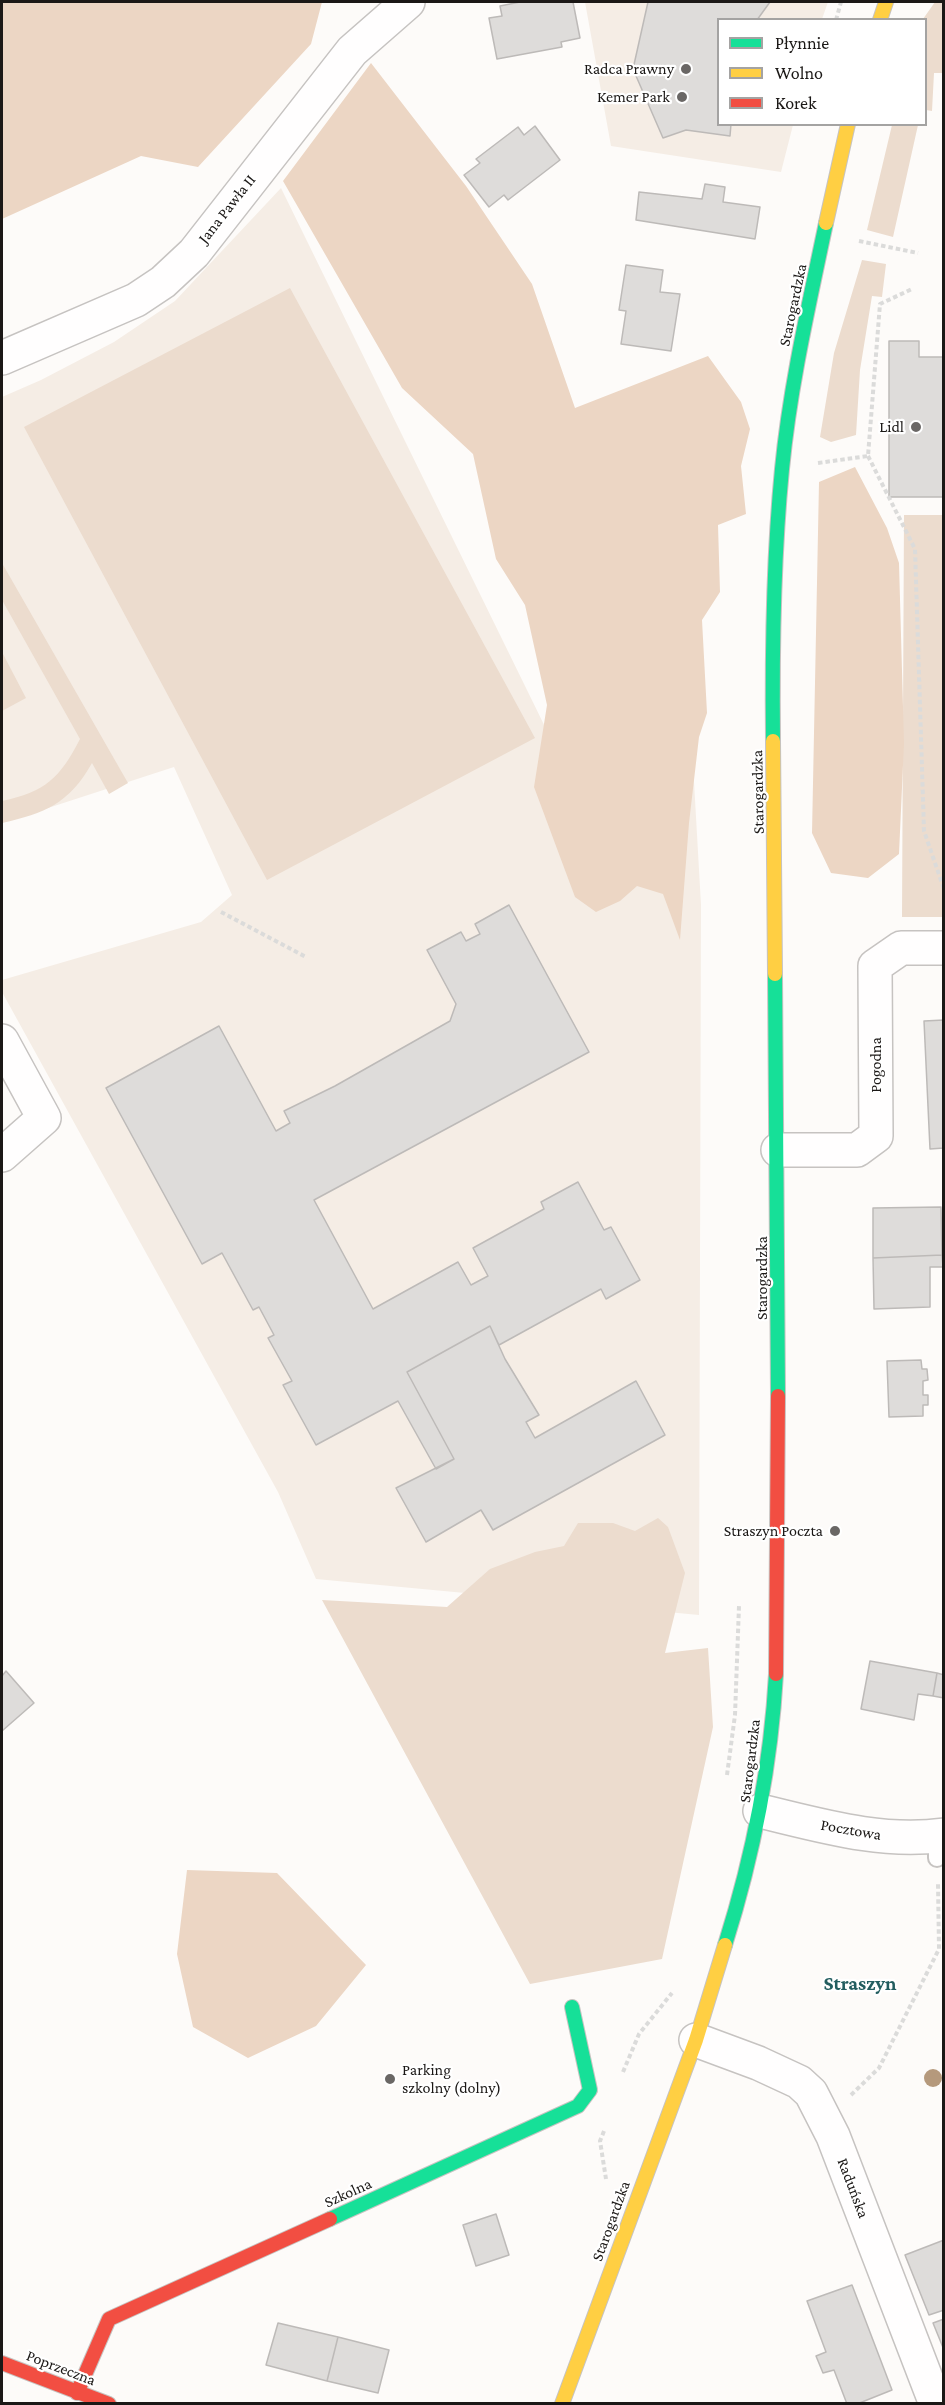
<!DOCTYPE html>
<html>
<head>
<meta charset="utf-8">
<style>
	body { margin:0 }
	#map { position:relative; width:945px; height:2405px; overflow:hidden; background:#fdfbf9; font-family:"Crimson Pro",serif }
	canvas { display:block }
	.frame { position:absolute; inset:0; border:3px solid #1b1816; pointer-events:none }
	.legend { position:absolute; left:717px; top:18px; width:210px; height:108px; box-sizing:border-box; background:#fff; border:2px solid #a4a3a2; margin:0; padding:8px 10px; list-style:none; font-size:18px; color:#1b1816 }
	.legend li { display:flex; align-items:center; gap:12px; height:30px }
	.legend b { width:30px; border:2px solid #a4a3a2 }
</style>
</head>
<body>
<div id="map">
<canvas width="945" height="2405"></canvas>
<div class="frame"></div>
<ul class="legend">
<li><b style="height:8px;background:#16e098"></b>Płynnie</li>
<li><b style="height:8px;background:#ffcf43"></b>Wolno</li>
<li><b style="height:8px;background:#f24e42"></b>Korek</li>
</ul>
</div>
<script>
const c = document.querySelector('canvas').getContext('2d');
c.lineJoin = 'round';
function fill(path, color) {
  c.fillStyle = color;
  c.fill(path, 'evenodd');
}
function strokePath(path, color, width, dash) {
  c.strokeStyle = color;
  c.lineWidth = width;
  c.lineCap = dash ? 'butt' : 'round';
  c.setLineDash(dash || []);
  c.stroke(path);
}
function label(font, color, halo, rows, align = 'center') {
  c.font = font + ' "Crimson Pro",serif';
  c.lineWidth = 4.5;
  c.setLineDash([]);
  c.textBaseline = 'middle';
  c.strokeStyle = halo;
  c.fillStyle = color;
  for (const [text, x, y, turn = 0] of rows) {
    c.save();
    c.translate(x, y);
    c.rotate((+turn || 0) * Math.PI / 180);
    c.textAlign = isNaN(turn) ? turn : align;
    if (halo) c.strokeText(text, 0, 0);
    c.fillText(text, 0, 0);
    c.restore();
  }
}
fill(new Path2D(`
	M 585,2 L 828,2 L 822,19 L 718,20 L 718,124 L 793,125 L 781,172 L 611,146 Z
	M 281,188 L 575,788 L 693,764 L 701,905 L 699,1615 L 316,1579 L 278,1492 L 2,992 L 2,980 L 201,922 L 232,895 L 174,767 L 2,823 L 2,397 L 41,380 L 114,342 L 175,301 Z`), '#f5ede5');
fill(new Path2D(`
	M 935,2 L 943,2 L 944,73 L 934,73 L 932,111 L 926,110 L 926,20 L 923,19 Z
	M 892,125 L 918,125 L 893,237 L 867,230 Z
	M 862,260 L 886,264 L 882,297 L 872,296 L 860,370 L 856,435 L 831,442 L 820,437 L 834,353 Z
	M 290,288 L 535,738 L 267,880 L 24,427 Z
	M 904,515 L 943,515 L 943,917 L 902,917 Z
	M 2,563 L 128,783 L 109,794 L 92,763 C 69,804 45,813 2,823 L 2,801 C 45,792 60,778 80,739 L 2,600 Z
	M 2,652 L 26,698 L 2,711 Z
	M 658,1518 L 668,1527 L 685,1573 L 665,1653 L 708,1648 L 713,1727 L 662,1959 L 530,1984 L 322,1600 L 447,1607 L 490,1569 L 535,1552 L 564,1546 L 578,1523 L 613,1523 L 635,1531 Z`), '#ecdcce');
fill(new Path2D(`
	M 2,2 L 322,2 L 311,44 L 198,167 L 141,156 L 2,219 Z
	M 371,63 L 466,186 L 532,284 L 575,408 L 708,356 L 741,402 L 750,429 L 741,466 L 746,514 L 718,525 L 720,592 L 702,620 L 707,713 L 699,737 L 689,823 L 680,940 L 663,894 L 637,886 L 620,901 L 596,912 L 575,897 L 534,787 L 547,705 L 525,605 L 496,559 L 473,454 L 402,388 L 283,181 Z
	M 855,467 L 887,528 L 899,563 L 904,743 L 899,854 L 868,878 L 831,873 L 812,833 L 819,482 Z
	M 187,1870 L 277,1873 L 366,1965 L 316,2026 L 248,2058 L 193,2027 L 177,1954 Z`), '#ecd6c4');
const building = new Path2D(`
	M 520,2 L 573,2 L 580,38 L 561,42 L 562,47 L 497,59 L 489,18 L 502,16 L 500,6 Z
	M 648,2 L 770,2 L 757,20 L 718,20 L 718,124 L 731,124 L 730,136 L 686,130 L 663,138 L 633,69 Z
	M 535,126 L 560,160 L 508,200 L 504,195 L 489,207 L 464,175 L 480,163 L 476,159 L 518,127 L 524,135 Z
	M 705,184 L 725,187 L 723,202 L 760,207 L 755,239 L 636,220 L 639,192 L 702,199 Z
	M 626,265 L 663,270 L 660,292 L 680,294 L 671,351 L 621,344 L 626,311 L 619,310 Z
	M 889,341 L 919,341 L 919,357 L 944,357 L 944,497 L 889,497 Z
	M 509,905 L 589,1052 L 314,1200 L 373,1309 L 458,1262 L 471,1285 L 488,1276 L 473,1248 L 544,1209 L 541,1202 L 578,1182 L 604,1230 L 611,1227 L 640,1280 L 606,1299 L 601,1289 L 499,1345 L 490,1326 L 407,1372 L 454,1459 L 436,1469 L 398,1401 L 316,1445 L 283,1385 L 292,1381 L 268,1338 L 274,1335 L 259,1307 L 253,1310 L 222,1253 L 202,1264 L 106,1088 L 219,1026 L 276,1131 L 290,1123 L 284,1111 L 335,1086 L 450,1021 L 456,1004 L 427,950 L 461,932 L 466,941 L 480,934 L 475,924 Z
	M 944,1020 L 944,1148 L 930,1149 L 924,1021 Z
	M 941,1207 L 942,1255 L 873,1258 L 873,1208 Z
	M 942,1255 L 943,1267 L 930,1267 L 930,1307 L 874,1309 L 873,1258 Z
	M 490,1326 L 505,1359 L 539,1415 L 526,1422 L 535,1438 L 636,1381 L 665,1435 L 493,1530 L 481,1510 L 426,1542 L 396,1488 L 454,1459 L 407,1372 Z
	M 921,1360 L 922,1369 L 927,1369 L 928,1380 L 923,1381 L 923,1395 L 928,1395 L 928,1405 L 923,1405 L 923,1416 L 889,1417 L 887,1361 Z
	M 870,1661 L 937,1673 L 933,1696 L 918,1694 L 914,1720 L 861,1709 Z
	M 6,1671 L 34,1703 L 2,1731 L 2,1676 Z
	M 937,1673 L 944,1675 L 944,1698 L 933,1696 Z
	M 496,2214 L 509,2255 L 476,2266 L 463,2225 Z
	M 944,2240 L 944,2310 L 929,2315 L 905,2255 Z
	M 852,2285 L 892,2390 L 857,2404 L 847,2404 L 834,2370 L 823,2373 L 816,2356 L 826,2352 L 807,2301 Z
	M 944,2319 L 944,2350 L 933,2323 Z
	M 278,2323 L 338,2337 L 327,2381 L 266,2365 Z
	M 338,2337 L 389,2350 L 378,2393 L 327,2381 Z`);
fill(building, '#dedcda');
strokePath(building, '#bdbab8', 1.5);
const lane = new Path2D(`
	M 937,1836 L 937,1858`);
const street = new Path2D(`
	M 2,358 L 136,300 L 163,282 L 194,253 L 352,51 L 408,2
	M 2,1041 L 44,1118 L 2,1155
	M 778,1150 L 857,1150 L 876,1136 L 875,966 L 901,948 L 944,948
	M 760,1811 C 819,1825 882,1844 944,1835
	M 696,2040 L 758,2063 L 799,2082 L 811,2093 L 833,2136 L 936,2404`);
const fast = new Path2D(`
	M 773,741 C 772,650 773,560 782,469 C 790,386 809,304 826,223
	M 775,974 L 778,1396
	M 725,1945 C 753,1856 771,1766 776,1674
	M 330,2219 L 578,2106 L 590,2090 L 572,2007`);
const slow = new Path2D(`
	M 880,20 L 886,2
	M 826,223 L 848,124
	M 773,741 L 775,974
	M 562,2404 L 696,2040 L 725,1945`);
const jam = new Path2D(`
	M 776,1674 L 778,1396
	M 2,2363 L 109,2404
	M 77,2393 L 109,2319 L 330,2219`);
strokePath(lane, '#c6c3c1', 20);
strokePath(street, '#c6c3c1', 36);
strokePath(fast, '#c6c3c1', 16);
strokePath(slow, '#c6c3c1', 16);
strokePath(jam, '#c6c3c1', 16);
strokePath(new Path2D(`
	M 836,20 L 841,2
	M 859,241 L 918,253
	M 868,456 L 915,549 L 924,831 L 944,889
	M 818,463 L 868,456 L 880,304 L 912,289
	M 221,912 L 306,957
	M 727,1775 L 735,1715 L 739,1606
	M 623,2072 L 639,2034 L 672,1993
	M 851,2095 L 879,2068 L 939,1949 L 938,1883
	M 604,2131 L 600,2141 L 606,2179`), '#dbdbda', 4, [4.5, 3]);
strokePath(lane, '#fffefe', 16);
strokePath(street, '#fffefe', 33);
strokePath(fast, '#16e098', 14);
strokePath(slow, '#ffcf43', 14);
strokePath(jam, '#f24e42', 14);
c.fillStyle = '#b5997c';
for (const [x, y] of [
	[933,2078]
]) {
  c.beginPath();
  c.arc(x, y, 9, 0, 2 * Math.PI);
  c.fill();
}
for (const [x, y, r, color] of [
	[686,69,6,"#6a6765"],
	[682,97,6,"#6a6765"],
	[916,427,6,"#6a6765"],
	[835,1531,6,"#6a6765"],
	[390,2079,6,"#6a6765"]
]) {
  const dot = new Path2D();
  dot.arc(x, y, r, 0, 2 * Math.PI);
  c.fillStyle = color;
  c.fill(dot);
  strokePath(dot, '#fff', 2);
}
label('16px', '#1b1816', '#fff', [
	["Radca Prawny",674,69],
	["Kemer Park",670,97],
	["Lidl",904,427],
	["Straszyn Poczta",823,1531],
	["Parking",402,2070,"left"],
	["szkolny (dolny)",402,2088,"left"]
], 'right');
label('16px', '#1b1816', '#fff', [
	["Jana Pawła II",227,209,-52],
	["Starogardzka",793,305,-78],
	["Starogardzka",758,792,-91],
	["Pogodna",876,1065,-90],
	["Starogardzka",762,1278,-90],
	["Starogardzka",750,1761,-83],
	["Pocztowa",851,1830,10],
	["Raduńska",853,2188,69],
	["Szkolna",348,2193,-24],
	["Starogardzka",611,2221,-70],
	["Poprzeczna",61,2368,21]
]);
label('bold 20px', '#225d5f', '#fff', [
	["Straszyn",860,1984]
]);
</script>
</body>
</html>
